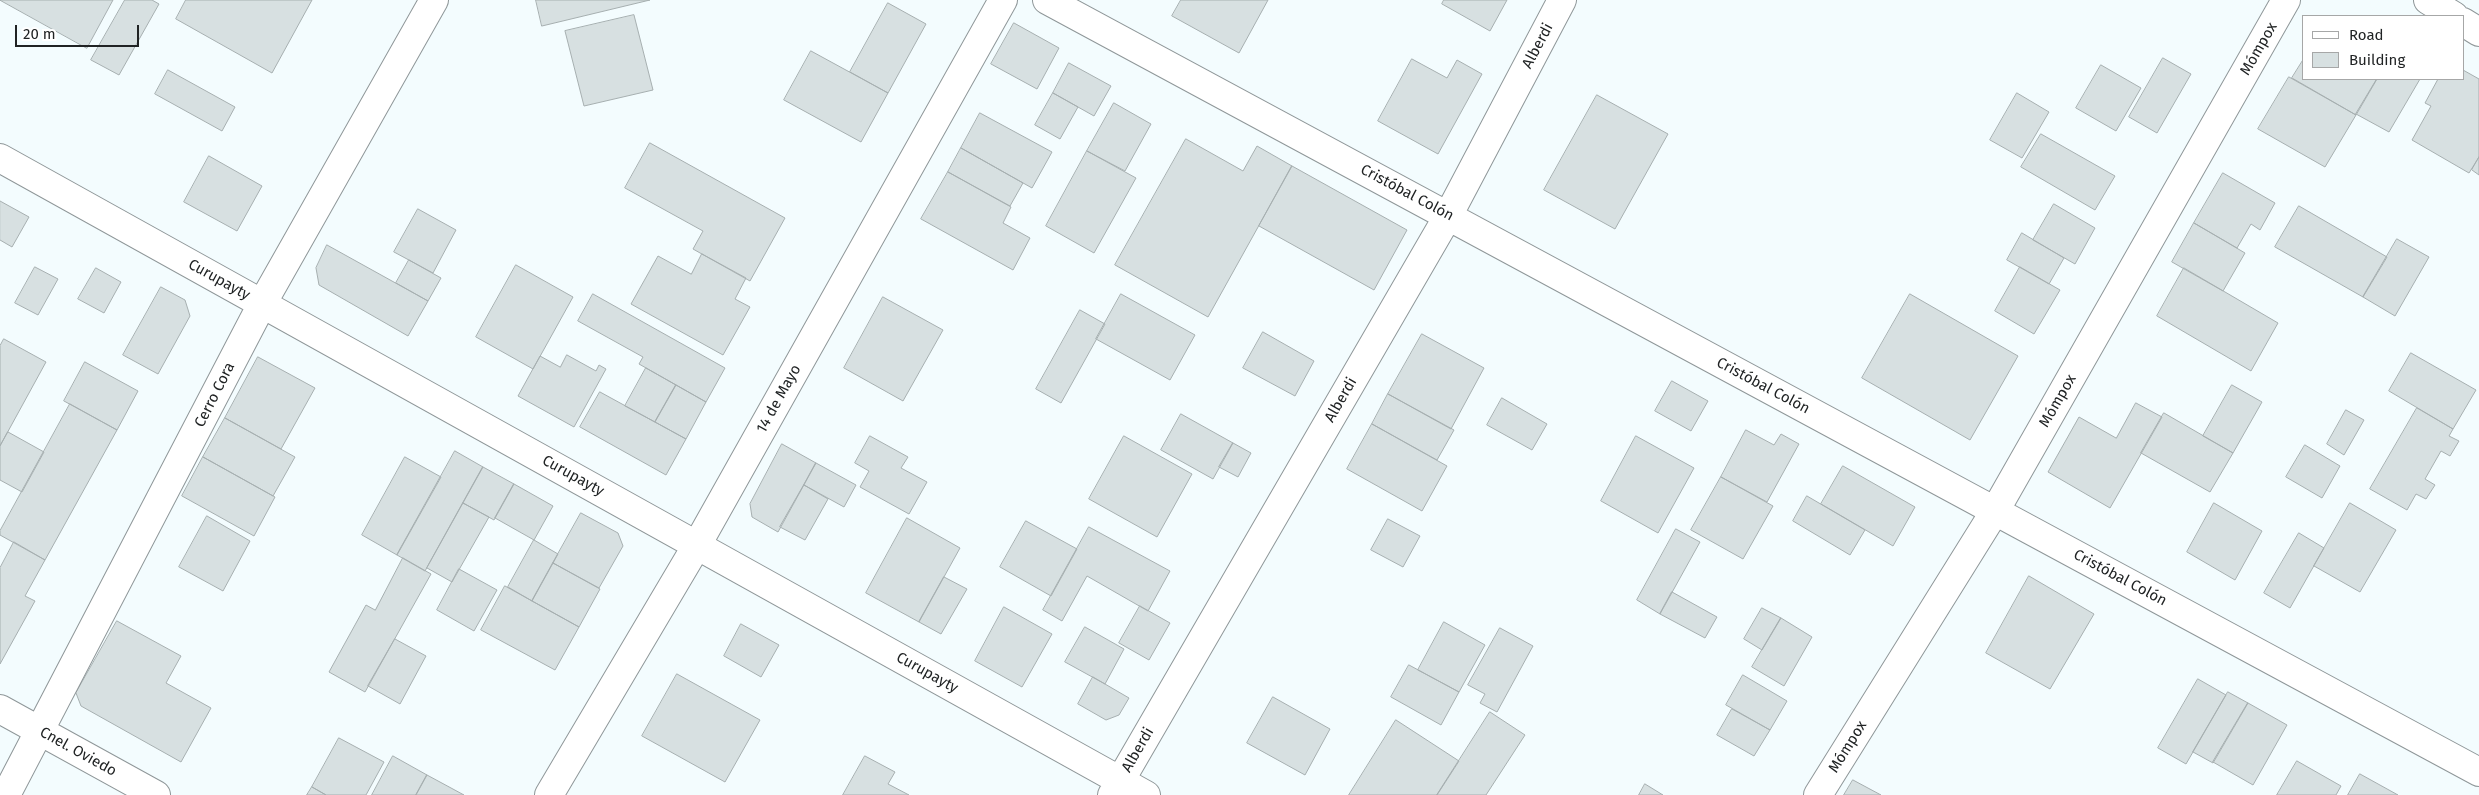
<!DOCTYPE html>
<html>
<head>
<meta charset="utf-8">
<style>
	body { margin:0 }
	#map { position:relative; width:2479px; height:795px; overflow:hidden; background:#f3fcfe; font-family:"Fira Sans",sans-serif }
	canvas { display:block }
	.legend { position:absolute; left:2302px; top:15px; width:162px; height:65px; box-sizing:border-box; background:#fff; border:1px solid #a6a7a7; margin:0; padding:6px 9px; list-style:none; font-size:15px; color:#202324 }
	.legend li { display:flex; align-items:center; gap:10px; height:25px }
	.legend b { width:25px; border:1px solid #a6a7a7 }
	.scale { position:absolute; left:15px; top:25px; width:124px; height:22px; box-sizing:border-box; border:2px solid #202324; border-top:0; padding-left:6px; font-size:15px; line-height:18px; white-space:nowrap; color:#202324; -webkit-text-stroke:4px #fff; paint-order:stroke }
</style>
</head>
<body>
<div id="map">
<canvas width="2479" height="795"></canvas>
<ul class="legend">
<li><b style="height:6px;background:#fff"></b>Road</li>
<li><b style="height:14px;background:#d7e0e1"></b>Building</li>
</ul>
<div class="scale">20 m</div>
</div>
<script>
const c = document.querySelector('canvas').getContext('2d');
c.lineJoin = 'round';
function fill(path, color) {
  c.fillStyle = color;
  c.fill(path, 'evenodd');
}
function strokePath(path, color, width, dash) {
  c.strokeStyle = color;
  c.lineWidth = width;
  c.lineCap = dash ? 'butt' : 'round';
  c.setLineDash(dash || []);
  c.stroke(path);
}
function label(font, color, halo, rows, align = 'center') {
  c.font = font + ' "Fira Sans",sans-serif';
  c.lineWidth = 5;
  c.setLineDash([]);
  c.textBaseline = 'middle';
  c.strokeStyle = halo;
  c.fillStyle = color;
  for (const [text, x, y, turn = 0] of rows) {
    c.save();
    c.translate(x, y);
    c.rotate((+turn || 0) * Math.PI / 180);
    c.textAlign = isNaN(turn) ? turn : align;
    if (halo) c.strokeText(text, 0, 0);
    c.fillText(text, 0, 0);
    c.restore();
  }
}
const building = new Path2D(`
	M 0,0 L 113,0 L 87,48 Z
	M 125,0 L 152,0 L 159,4 L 119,75 L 91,60 Z
	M 186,0 L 312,0 L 272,73 L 176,19 Z
	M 536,0 L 650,0 L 542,26 Z
	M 1181,0 L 1268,0 L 1239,53 L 1172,16 Z
	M 1444,0 L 1507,0 L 1490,31 L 1442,4 Z
	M 888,3 L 926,24 L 888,93 L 850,72 Z
	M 634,15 L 653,90 L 584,106 L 565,31 Z
	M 1014,23 L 1059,48 L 1037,89 L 991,64 Z
	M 811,51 L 888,93 L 861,142 L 784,100 Z
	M 2163,58 L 2191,74 L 2157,133 L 2129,117 Z
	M 1412,59 L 1447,78 L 1457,60 L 1482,74 L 1438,154 L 1378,121 Z
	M 2303,60 L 2303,79 L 2377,79 L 2356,115 L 2292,78 Z
	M 1069,63 L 1111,86 L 1094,116 L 1053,93 Z
	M 2101,65 L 2141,88 L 2116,131 L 2076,108 Z
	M 168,70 L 235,107 L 222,131 L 155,94 Z
	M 2463,70 L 2479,79 L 2479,157 L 2469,173 L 2412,140 L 2431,106 L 2425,103 L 2438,79 L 2463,79 Z
	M 2289,77 L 2356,115 L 2325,167 L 2258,129 Z
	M 2377,79 L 2420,79 L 2389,132 L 2356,114 Z
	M 1053,93 L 1078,107 L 1060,139 L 1035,125 Z
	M 2017,93 L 2049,112 L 2022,158 L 1990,140 Z
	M 1597,95 L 1668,134 L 1615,229 L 1544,190 Z
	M 1114,103 L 1151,124 L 1125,171 L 1087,151 Z
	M 980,113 L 1052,152 L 1032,188 L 961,148 Z
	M 2041,134 L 2115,176 L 2095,210 L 2021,167 Z
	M 1186,139 L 1243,171 L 1257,146 L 1292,166 L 1208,317 L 1115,265 Z
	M 650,143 L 785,218 L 750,281 L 693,249 L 703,231 L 625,188 Z
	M 961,148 L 1023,183 L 1010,206 L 948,172 Z
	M 1087,151 L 1136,178 L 1094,253 L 1046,226 Z
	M 209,156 L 262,186 L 237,231 L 184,202 Z
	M 2479,157 L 2479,175 L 2472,170 Z
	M 1292,166 L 1407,230 L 1374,290 L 1259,226 Z
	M 948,172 L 1011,207 L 1003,223 L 1030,238 L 1013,270 L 921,219 Z
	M 2223,173 L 2275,203 L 2260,230 L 2251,224 L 2237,248 L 2194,223 Z
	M 0,201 L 29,217 L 12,247 L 0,240 Z
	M 2054,204 L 2095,228 L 2075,264 L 2033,240 Z
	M 2299,206 L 2387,257 L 2363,297 L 2275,247 Z
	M 418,209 L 456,230 L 433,273 L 394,252 Z
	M 2194,223 L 2245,253 L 2223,291 L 2172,262 Z
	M 2022,233 L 2064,258 L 2049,284 L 2007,260 Z
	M 2397,239 L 2429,257 L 2395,316 L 2363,297 Z
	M 327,245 L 428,301 L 408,336 L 319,285 L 316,268 Z
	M 702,254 L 746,278 L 735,299 L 750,307 L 723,355 L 631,304 L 658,256 L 691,274 Z
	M 409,260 L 441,278 L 428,301 L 396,283 Z
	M 516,265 L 573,297 L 533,369 L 476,337 Z
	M 35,267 L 58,279 L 38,315 L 15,303 Z
	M 2020,267 L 2060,290 L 2034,334 L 1995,311 Z
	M 96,268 L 121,282 L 104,313 L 78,299 Z
	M 2184,268 L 2278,323 L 2251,371 L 2157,316 Z
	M 161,287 L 185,300 L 190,316 L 158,374 L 123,355 Z
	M 593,294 L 725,368 L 706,402 L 639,364 L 643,357 L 578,321 Z
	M 1121,294 L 1195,335 L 1170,380 L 1096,339 Z
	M 1910,294 L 2018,356 L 1970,440 L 1862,378 Z
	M 883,297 L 943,330 L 903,401 L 844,368 Z
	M 1080,310 L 1105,324 L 1061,403 L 1036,389 Z
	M 1263,332 L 1314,361 L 1295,396 L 1243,368 Z
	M 1422,334 L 1484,368 L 1451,429 L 1388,394 Z
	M 4,339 L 46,362 L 0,446 L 0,346 Z
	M 2411,353 L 2476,390 L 2453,429 L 2389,391 Z
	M 567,355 L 596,371 L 599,365 L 606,369 L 574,427 L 518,396 L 540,356 L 560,367 Z
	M 258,357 L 315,388 L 281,449 L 225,418 Z
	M 85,362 L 138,391 L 117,430 L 64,401 Z
	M 646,368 L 676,385 L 655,422 L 625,406 Z
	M 1672,381 L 1708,401 L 1691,431 L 1655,411 Z
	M 676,385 L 706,402 L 686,439 L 655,422 Z
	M 2232,385 L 2262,402 L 2233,453 L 2203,436 Z
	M 600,392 L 686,439 L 666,475 L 580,427 Z
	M 1388,394 L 1454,430 L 1437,460 L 1372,424 Z
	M 1502,398 L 1547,424 L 1532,450 L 1487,425 Z
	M 2136,403 L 2162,417 L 2110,508 L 2048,472 L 2079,417 L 2116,438 Z
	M 70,404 L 117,430 L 45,560 L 0,535 L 0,531 Z
	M 2417,408 L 2453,429 L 2449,436 L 2459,441 L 2450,456 L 2441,451 L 2425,479 L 2435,485 L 2426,499 L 2416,494 L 2407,510 L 2370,489 Z
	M 2346,410 L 2364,420 L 2344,455 L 2327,444 Z
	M 2164,413 L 2233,453 L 2210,492 L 2141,453 Z
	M 1181,414 L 1233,443 L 1213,479 L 1161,450 Z
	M 225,418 L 295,457 L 273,496 L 203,457 Z
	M 1372,424 L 1447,466 L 1422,511 L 1347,469 Z
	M 1746,430 L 1774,445 L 1781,434 L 1799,444 L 1767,502 L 1721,477 Z
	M 8,432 L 44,452 L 22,492 L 0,480 L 0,446 Z
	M 870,436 L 908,457 L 901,468 L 927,482 L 909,514 L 860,487 L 869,471 L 855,463 Z
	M 1124,436 L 1192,474 L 1157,537 L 1089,499 Z
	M 1636,436 L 1694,468 L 1658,533 L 1601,501 Z
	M 1233,443 L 1251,453 L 1238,477 L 1219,467 Z
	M 782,444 L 816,463 L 778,532 L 752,517 L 750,504 Z
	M 2305,445 L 2340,466 L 2322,498 L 2286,477 Z
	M 455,451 L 483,467 L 425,571 L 397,555 Z
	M 203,457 L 275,497 L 254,536 L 182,496 Z
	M 405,457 L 441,477 L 397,555 L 362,535 Z
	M 816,463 L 856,485 L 844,507 L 804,485 Z
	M 1843,466 L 1915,507 L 1893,546 L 1821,504 Z
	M 483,467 L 514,484 L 494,520 L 463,503 Z
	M 1721,477 L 1773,506 L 1743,559 L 1691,530 Z
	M 514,484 L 553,506 L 534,540 L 495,518 Z
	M 804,485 L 828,499 L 805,540 L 780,527 Z
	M 1807,496 L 1865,530 L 1850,555 L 1793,521 Z
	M 463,503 L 489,517 L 452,582 L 427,568 Z
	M 2214,503 L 2262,531 L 2235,580 L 2187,552 Z
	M 2350,503 L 2396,530 L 2360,592 L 2314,566 Z
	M 581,513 L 618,533 L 623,546 L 599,588 L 553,563 Z
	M 207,516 L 250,541 L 223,591 L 179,567 Z
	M 907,518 L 960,548 L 919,622 L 866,593 Z
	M 1388,519 L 1420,536 L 1403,567 L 1371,550 Z
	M 1026,521 L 1077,549 L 1051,596 L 1000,567 Z
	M 1089,527 L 1170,571 L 1148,611 L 1087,576 L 1062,621 L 1043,610 Z
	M 1676,529 L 1700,542 L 1660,614 L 1637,600 Z
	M 2299,533 L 2324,548 L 2290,608 L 2264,593 Z
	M 534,540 L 558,554 L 532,601 L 508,587 Z
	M 14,542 L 45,560 L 25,596 L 35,601 L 0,664 L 0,568 Z
	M 403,558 L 431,574 L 365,692 L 329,672 L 366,605 L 375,610 Z
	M 553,563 L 600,589 L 579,627 L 532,601 Z
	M 459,569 L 497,590 L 474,631 L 437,610 Z
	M 2029,576 L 2094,614 L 2050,689 L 1986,653 Z
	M 944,577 L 967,589 L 941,634 L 919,622 Z
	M 505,586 L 579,627 L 555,670 L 481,630 Z
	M 1672,592 L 1717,617 L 1705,638 L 1660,614 Z
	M 1140,606 L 1170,623 L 1149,660 L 1119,643 Z
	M 1004,607 L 1052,634 L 1022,687 L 975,661 Z
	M 1762,608 L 1781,618 L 1762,650 L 1744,639 Z
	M 1781,618 L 1812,637 L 1784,686 L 1752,667 Z
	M 117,621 L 181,656 L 166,683 L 211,708 L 181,762 L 81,706 L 76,693 Z
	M 1444,622 L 1485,645 L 1459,692 L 1418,670 Z
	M 741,624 L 779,645 L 761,677 L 724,656 Z
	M 1085,627 L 1124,649 L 1105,684 L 1065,662 Z
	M 1500,628 L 1533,646 L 1497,712 L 1480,703 L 1485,694 L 1468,685 Z
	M 395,639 L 426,656 L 400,704 L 368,686 Z
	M 1409,665 L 1459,692 L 1441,725 L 1391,697 Z
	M 677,674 L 760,720 L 725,782 L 642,736 Z
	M 1743,675 L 1787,701 L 1770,730 L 1726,705 Z
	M 1093,677 L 1129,698 L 1119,715 L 1106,720 L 1078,704 Z
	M 2198,679 L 2226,695 L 2186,764 L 2158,748 Z
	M 2228,692 L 2248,703 L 2213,763 L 2193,752 Z
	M 1273,697 L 1330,729 L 1305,775 L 1247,743 Z
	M 2248,703 L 2287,725 L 2253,785 L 2213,762 Z
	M 1732,709 L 1770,730 L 1754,756 L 1717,735 Z
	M 1490,712 L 1525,735 L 1486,795 L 1437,795 Z
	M 1396,720 L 1459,761 L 1437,795 L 1349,795 Z
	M 339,738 L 384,762 L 366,795 L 326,795 L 312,787 Z
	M 393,756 L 427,775 L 416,795 L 372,795 Z
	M 865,756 L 895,772 L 888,784 L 909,795 L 843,795 Z
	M 2297,761 L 2341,786 L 2336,795 L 2277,795 Z
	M 2360,774 L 2398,795 L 2348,795 Z
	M 427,775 L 464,795 L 416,795 Z
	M 1853,780 L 1881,795 L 1844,795 Z
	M 1645,784 L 1663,795 L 1639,795 Z
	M 312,787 L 326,795 L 307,795 Z`);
fill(building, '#d7e0e1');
strokePath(building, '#a6afb0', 1);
const street = new Path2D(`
	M 1047,0 L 2479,772
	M 2428,0 L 2454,16
	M 2463,22 L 2479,32
	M 0,158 L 1146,795
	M 0,709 L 156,795
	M 6,795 L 262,304 L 434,0
	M 549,795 L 697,545 L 1003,0
	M 1112,795 L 1448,216 L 1562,0
	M 1818,795 L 1995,511 L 2286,0`);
strokePath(street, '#8f9799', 30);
strokePath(street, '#fff', 28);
label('15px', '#202324', '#fff', [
	["Alberdi",1538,46,-62],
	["Mómpox",2259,49,-60],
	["Cristóbal Colón",1407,193,28],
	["Curupayty",219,280,29],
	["Cristóbal Colón",1763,386,28],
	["Cerro Cora",215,395,-63],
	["14 de Mayo",779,399,-61],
	["Alberdi",1341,400,-60],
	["Mómpox",2058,401,-60],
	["Curupayty",573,476,29],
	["Cristóbal Colón",2120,578,28],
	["Curupayty",927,673,29],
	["Mómpox",1848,747,-58],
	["Alberdi",1138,750,-60],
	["Cnel. Oviedo",78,752,29]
]);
</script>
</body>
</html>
